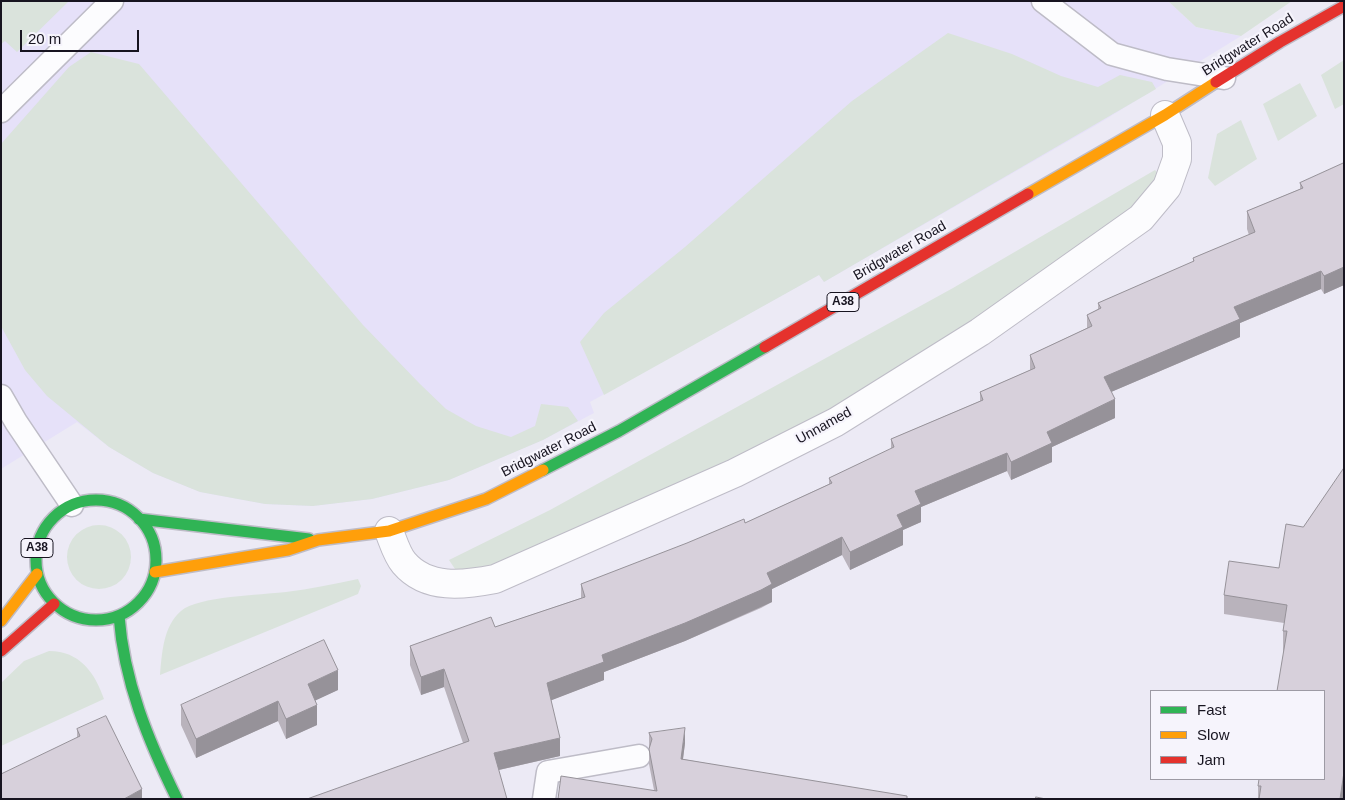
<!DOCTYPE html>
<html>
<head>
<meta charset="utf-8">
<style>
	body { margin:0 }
	#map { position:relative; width:1345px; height:800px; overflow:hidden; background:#eceaf5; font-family:Helvetica,sans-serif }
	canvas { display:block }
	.frame { position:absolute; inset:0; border:2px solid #171420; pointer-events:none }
	.legend { position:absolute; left:1150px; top:690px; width:175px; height:90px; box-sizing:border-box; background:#f6f4fc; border:1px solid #9d9aa4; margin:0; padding:6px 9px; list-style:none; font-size:15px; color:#171420 }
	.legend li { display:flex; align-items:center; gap:10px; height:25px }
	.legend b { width:25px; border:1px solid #9d9aa4 }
	.scale { position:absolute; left:20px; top:30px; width:119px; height:22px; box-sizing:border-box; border:2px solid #171420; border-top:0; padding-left:6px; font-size:15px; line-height:18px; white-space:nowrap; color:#171420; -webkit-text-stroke:4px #f6f4fc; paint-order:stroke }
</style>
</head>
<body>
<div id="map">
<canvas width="1345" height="800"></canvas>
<div class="frame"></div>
<ul class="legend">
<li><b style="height:6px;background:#30b455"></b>Fast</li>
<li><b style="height:6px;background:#ff9f0a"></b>Slow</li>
<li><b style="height:6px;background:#e5322d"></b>Jam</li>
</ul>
<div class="scale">20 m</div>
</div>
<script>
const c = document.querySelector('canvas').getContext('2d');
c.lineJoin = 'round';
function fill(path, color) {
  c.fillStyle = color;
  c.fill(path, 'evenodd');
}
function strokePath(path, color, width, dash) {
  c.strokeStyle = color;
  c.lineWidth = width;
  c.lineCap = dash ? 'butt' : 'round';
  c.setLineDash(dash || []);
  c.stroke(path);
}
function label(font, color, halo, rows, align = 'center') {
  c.font = font + ' Helvetica,sans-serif';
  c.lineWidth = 4.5;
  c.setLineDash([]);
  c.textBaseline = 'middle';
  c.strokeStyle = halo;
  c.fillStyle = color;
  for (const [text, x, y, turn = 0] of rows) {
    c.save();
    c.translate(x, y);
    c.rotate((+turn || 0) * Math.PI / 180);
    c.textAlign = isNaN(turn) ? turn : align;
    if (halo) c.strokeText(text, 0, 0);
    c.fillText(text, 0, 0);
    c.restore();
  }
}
fill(new Path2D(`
	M 1,1 L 1168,1 L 1196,27 L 1241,36 L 1098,124 L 824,282 L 819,275 L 590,402 L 594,413 L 543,440 L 449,480 L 372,499 L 313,506 L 265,504 L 200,492 L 153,473 L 109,447 L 77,422 L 1,469 Z`), '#e6e1f9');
fill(new Path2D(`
	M 1,1 L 69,1 L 17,52 L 5,41 L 1,44 Z
	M 1168,1 L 1292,1 L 1241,36 L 1196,27 Z
	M 948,33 L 1012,54 L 1061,76 L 1098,87 L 1120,75 L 1152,82 L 1156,89 L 824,282 L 819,275 L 604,395 L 580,342 L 604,313 L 685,247 L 852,101 Z
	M 91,52 L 139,64 L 363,325 L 420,384 L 446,409 L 476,426 L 511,437 L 535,426 L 541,404 L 568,407 L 578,421 L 543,440 L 449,480 L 372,499 L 313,506 L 265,504 L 200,492 L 153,473 L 109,447 L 47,396 L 25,370 L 2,328 L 1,144 L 69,67 Z
	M 1344,60 L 1344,104 L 1335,109 L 1321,75 Z
	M 1300,83 L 1317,116 L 1278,141 L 1263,104 Z
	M 1241,120 L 1257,159 L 1215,186 L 1208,178 L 1217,134 Z
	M 1155,170 L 1158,173 L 1153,190 L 1138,211 L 827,417 L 501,564 L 473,571 L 455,569 L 449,560 L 550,510 L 953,288 Z
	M67 557a32 32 0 1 1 64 0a32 32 0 1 1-64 0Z
	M 358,579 L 361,586 L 358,594 L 160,675 C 162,654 163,626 181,611 C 198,596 261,595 286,592 C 310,589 334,584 358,579 Z
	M 49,651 C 80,651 95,673 104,699 L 1,746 L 1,683 L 24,661 Z`), '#dae3dc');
const lane = new Path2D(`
	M 1043,1 L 1112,54 L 1167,69 L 1224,78
	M 1,111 L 112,1
	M 1,396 L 16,422 L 72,505
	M 544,799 L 548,772 L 639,756`);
const street = new Path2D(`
	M 389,531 C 393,541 397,555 404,563 C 427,590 464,585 495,579 L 735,473 L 836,422 L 980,332 L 1141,218 L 1167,187 L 1177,159 L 1177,143 L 1165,115`);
const fast = new Path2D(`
	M 543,470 L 619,431 L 765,347
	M36 560a60 60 0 1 1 120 0a60 60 0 1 1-120 0Z
	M 139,519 L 309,539
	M 119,616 C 124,682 148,740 177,799`);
const slow = new Path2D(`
	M 1028,194 L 1165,115 L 1216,82
	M 155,572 L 288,550 L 318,540 L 389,531 L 486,499 L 543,470
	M 1,621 L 37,574`);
const jam = new Path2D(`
	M 1216,82 L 1280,42 L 1344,6
	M 765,347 L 1028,194
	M 1,651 L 54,604`);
strokePath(lane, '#bebcc7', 25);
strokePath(street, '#bebcc7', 30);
strokePath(fast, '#bebcc7', 14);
strokePath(slow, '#bebcc7', 14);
strokePath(jam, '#bebcc7', 14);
strokePath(lane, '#fcfcfe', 22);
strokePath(street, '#fcfcfe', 28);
strokePath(fast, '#30b455', 11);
strokePath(slow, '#ff9f0a', 11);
strokePath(jam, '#e5322d', 11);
fill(new Path2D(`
	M 1344,163 L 1344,285 L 1324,294 L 1321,289 L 1240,323 L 1240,337 L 1111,392 L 1115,418 L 1052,447 L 1052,462 L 1011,480 L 1007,471 L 921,507 L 921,522 L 903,530 L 903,545 L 850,570 L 842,555 L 772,589 L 772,602 L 761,608 L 685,641 L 604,672 L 604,680 L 551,700 L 560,756 L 499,770 L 463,743 L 444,687 L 421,695 L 410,665 L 410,646 L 495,627 L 581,598 L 581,584 L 745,523 L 829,484 L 829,478 L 891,449 L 891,439 L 980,401 L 980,392 L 1030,370 L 1030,355 L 1087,328 L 1087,315 L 1098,309 L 1098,303 L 1193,262 L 1193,258 L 1249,235 L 1247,229 L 1247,211 L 1300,189 L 1300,183 Z
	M 1303,527 L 1344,791 L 1343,799 L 1258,799 L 1258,786 L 1324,779 L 1283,650 L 1283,631 L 1284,623 L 1224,614 L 1224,595 L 1279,568 Z
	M 338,690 L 315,700 L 317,725 L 286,739 L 278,721 L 196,758 L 181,725 L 181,705 Z
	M 77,729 L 142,799 L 77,738 Z
	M 649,733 L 685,743 L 683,759 L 907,799 L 558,799 L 654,790 L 649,764 Z`), '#b9b3bc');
fill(new Path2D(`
	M 1344,267 L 1344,285 L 1324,294 L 1324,276 Z
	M 1321,271 L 1321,289 L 1240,323 L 1240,337 L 1104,395 L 1104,377 L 1234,307 Z
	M 1115,399 L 1115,418 L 1052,447 L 1052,462 L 1011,480 L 1011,462 L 1047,432 Z
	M 1007,453 L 1007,471 L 921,507 L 921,522 L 903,530 L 903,545 L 850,570 L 850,552 L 897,515 L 915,491 Z
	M 842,537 L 842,555 L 772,589 L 772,602 L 685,641 L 604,672 L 604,680 L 547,702 L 547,683 L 602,655 L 767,573 Z
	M 444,669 L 444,687 L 421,695 L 421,677 Z
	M 338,670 L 338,690 L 308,704 L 308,684 Z
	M 278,701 L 278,721 L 196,758 L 196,739 Z
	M 317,705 L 317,725 L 286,739 L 286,719 Z
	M 685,728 L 685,743 L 681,774 L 681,759 Z
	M 560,738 L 560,756 L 494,771 L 494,753 Z
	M 1344,772 L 1344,791 L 1343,799 L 1340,799 Z
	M 142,789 L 142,799 L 124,799 Z`), '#969299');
const building = new Path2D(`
	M 1344,163 L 1344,267 L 1324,276 L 1321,271 L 1234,307 L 1240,319 L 1104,377 L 1115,399 L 1047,432 L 1052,443 L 1011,462 L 1007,453 L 915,491 L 921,504 L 897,515 L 903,527 L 850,552 L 842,537 L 767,573 L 772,584 L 761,590 L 685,623 L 602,655 L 604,662 L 547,683 L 560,738 L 494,753 L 507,799 L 307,799 L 469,741 L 444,669 L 421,677 L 410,646 L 491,617 L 495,627 L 585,597 L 581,584 L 687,543 L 744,519 L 745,523 L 832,483 L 829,478 L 894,447 L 891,439 L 983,400 L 980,392 L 1035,368 L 1030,355 L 1092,326 L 1087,315 L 1101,308 L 1098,303 L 1194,261 L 1193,258 L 1255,232 L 1247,211 L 1303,188 L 1300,183 Z
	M 1344,468 L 1344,772 L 1340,799 L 1259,799 L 1261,786 L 1258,786 L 1259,779 L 1324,779 L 1324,691 L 1277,691 L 1287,631 L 1283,631 L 1287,605 L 1224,595 L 1229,561 L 1279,568 L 1286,524 L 1303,527 Z
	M 324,640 L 338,670 L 308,684 L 317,705 L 286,719 L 278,701 L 196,739 L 181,705 Z
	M 106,716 L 142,789 L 124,799 L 1,799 L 1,774 L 80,736 L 77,729 Z
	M 685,728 L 681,759 L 907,796 L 907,799 L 558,799 L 561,776 L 657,791 L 649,749 L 652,739 L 649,733 Z
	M 1036,797 L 1046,799 L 1036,799 Z`);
fill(building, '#d7d0db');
strokePath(building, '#969299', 1);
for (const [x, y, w] of [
	[843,302,32],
	[37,548,32]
]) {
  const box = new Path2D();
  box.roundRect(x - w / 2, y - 9.5, w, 19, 4);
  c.fillStyle = '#f6f4fc';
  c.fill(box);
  strokePath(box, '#171420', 1);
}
label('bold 12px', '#171420', null, [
	["A38",843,302],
	["A38",37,548]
]);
label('14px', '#171420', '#f6f4fc', [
	["Bridgwater Road",1248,45,-32],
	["Bridgwater Road",900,251,-30],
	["Unnamed",824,426,-29],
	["Bridgwater Road",549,450,-27]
]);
</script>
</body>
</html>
